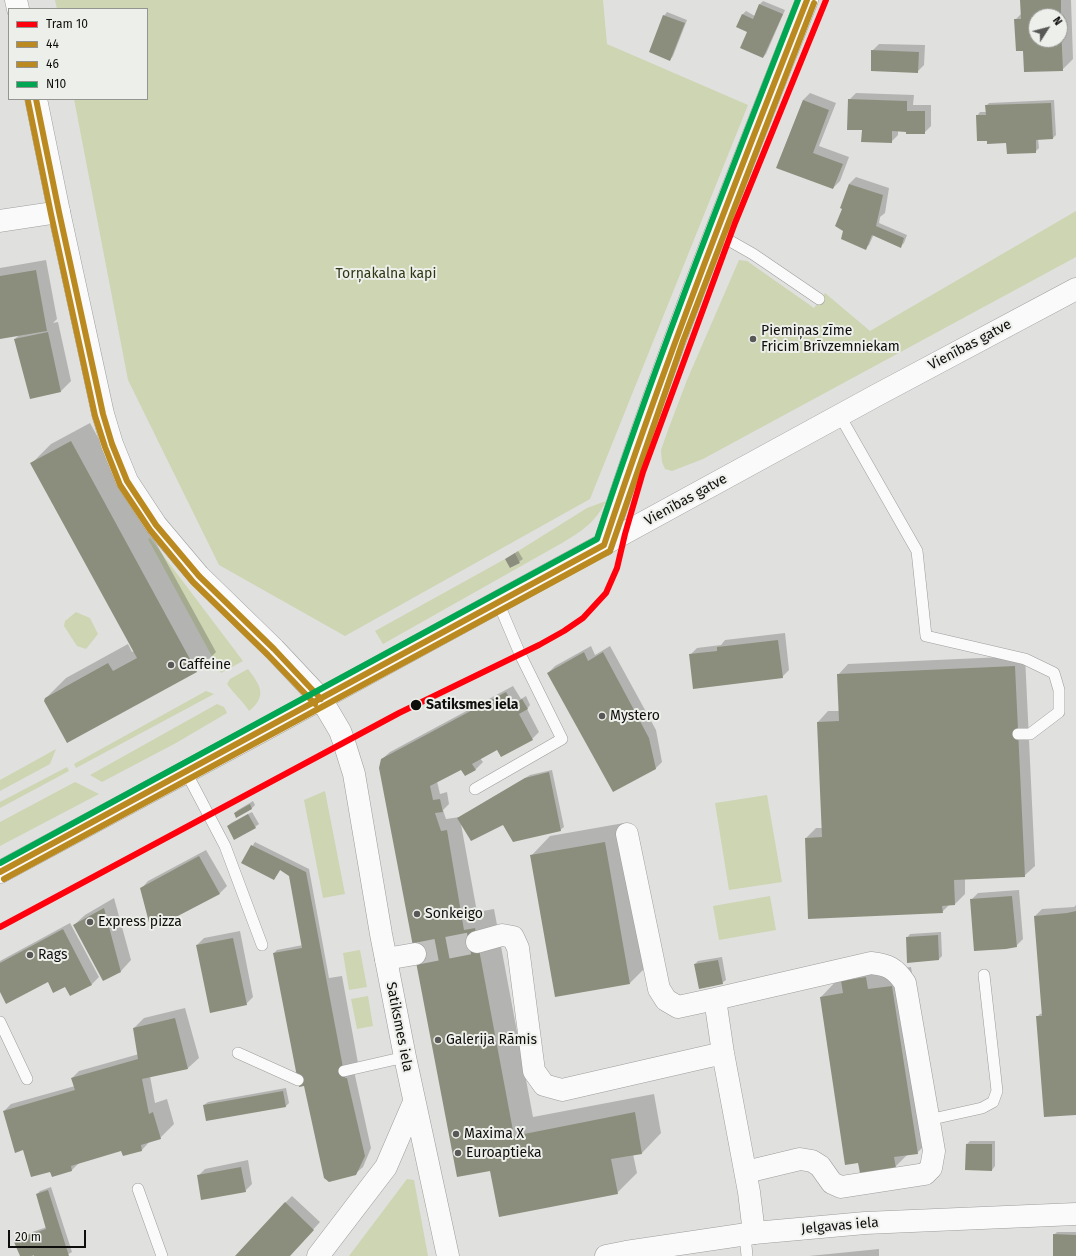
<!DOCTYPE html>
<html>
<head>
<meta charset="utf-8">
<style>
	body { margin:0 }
	#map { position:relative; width:1076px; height:1256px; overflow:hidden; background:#e0e1de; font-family:"Fira Sans",sans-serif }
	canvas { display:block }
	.legend { position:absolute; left:8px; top:8px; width:140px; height:92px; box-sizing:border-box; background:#edefea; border:1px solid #949592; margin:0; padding:5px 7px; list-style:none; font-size:12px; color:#0e0e0d }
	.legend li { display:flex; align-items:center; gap:8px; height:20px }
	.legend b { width:20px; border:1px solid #949592 }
	.north { position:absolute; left:1028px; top:8px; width:40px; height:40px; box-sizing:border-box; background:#edefea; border:1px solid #949592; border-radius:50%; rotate:54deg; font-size:11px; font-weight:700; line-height:16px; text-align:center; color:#0e0e0d }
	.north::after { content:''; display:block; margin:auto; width:14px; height:18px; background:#585856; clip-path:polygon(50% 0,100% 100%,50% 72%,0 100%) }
	.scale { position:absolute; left:8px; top:1230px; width:78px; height:18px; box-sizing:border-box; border:2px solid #0e0e0d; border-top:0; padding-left:5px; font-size:12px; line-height:14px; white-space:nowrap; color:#0e0e0d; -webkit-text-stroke:3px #edefea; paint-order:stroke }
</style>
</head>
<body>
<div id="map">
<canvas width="1076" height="1256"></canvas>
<ul class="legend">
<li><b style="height:5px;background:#ff000c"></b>Tram 10</li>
<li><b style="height:5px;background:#ba8a20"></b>44</li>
<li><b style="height:5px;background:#ba8a20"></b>46</li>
<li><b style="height:5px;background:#00a651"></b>N10</li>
</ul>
<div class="north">N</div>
<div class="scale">20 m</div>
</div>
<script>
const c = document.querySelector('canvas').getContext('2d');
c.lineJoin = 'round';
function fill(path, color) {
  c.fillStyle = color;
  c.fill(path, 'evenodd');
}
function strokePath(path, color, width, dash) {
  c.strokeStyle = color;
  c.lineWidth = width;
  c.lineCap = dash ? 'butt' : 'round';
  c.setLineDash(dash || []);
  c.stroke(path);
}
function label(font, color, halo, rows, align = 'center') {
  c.font = font + ' "Fira Sans",sans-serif';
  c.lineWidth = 4;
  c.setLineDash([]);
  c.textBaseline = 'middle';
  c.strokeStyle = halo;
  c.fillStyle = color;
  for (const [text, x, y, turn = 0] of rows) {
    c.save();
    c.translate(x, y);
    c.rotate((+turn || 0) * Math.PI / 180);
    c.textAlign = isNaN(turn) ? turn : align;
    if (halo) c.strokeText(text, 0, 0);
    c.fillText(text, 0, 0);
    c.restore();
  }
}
fill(new Path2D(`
	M 55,0 L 603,0 L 607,44 L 748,105 L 590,499 L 345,636 L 219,565 L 128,380 L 74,99 L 147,99 L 147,9 L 57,9 Z
	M 1076,211 L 1076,257 L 703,459 L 672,471 L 665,469 L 662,462 L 661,450 L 668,430 L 687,380 L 739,260 L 747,261 L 814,308 L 825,293 L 870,331 Z
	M 606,501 C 595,523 582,531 562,543 L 383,644 L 375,631 L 505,559 L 511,568 L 520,563 L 515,553 L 587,508 Z
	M 150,538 L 243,661 L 221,673 L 148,539 Z
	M 76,612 L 90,618 L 98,634 L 86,649 L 77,646 L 64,626 L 65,621 Z
	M 248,669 C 260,685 268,696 249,711 C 242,700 234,694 227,684 L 230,679 Z
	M 206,691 L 214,694 L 76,768 L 74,764 Z
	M 217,704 L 224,707 L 227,713 L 176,743 L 102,782 L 90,775 Z
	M 56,749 L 50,764 L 0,791 L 0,780 Z
	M 67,767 L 69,771 L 0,808 L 0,802 Z
	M 75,782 L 99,794 L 0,846 L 0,822 Z
	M 325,791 L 345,894 L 323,898 L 304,800 Z
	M 767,795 L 782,882 L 729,890 L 715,803 Z
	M 770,896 L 776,930 L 719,940 L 713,906 Z
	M 360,950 L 367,987 L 349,990 L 343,953 Z
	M 368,996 L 373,1026 L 357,1029 L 351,999 Z
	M 407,1179 L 414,1180 L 428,1256 L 349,1256 Z`), '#cdd5b3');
fill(new Path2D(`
	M 1021,0 L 1071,0 L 1073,59 L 1062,70 L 1024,50 L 1015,20 L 1022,13 ZM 1036,16 L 1060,16 L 1060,40 L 1036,40 Z
	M 763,1 L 785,10 L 766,54 L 763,57 L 748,32 L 742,15 L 746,11 L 755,16 L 760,4 Z
	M 667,12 L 687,20 L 673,56 L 670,60 L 664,16 Z
	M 879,44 L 925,45 L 924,65 L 917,72 L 872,51 Z
	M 810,93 L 836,103 L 819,146 L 849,157 L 840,181 L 833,188 L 777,167 L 803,100 Z
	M 856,93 L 914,95 L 913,105 L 931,105 L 931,126 L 924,133 L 898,130 L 898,135 L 891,142 L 863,129 L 849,100 Z
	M 1054,100 L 1056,135 L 1053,138 L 1038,139 L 1039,148 L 1035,152 L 1007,142 L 977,116 L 980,112 L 986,112 L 986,106 L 989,103 Z
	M 856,177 L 889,188 L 885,213 L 880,217 L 879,223 L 907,235 L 904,243 L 901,246 L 874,234 L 869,245 L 865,248 L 845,230 L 843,209 L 841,207 L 849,184 Z
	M 46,260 L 57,319 L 53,323 L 58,322 L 71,381 L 61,391 L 15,339 L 20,334 L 0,338 L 0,268 Z
	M 90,423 L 216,652 L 197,671 L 67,742 L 46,698 L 66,678 L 128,644 L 132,652 L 134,651 L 31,464 L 51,444 Z
	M 518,551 L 523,559 L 511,567 L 506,559 Z
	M 785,633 L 789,670 L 782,677 L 690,655 L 697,648 L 721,645 L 725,640 Z
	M 591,646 L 595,655 L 610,646 L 656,730 L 662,762 L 655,769 L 548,673 L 555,666 Z
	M 1025,656 L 1035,866 L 1024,876 L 965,879 L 965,894 L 955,904 L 949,905 L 942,912 L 806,838 L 816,828 L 823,828 L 818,722 L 828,711 L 840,711 L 838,675 L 848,664 Z
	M 513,686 L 521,699 L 526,696 L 530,705 L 527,709 L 539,732 L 532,739 L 501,756 L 498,748 L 480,758 L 483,762 L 476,769 L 465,775 L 461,769 L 437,781 L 440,794 L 447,792 L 449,804 L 443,810 L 446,819 L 460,817 L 530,775 L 552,770 L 564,827 L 560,830 L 503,824 L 461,824 L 477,912 L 494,909 L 533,1117 L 654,1094 L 661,1133 L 642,1153 L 633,1154 L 637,1173 L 617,1193 L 491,1170 L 382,759 L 390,752 Z
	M 253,801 L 255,805 L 252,808 L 237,816 L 235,813 L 238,810 Z
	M 252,812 L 259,824 L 255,827 L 228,826 L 231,823 Z
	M 624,823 L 649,964 L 630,983 L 531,856 L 550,836 Z
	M 255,842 L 309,869 L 329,978 L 342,976 L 358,1063 L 354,1071 L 371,1148 L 363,1167 L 355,1174 L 304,1085 L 274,953 L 277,950 L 303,945 L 290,875 L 281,869 L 274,879 L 242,862 Z
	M 206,850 L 227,886 L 220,893 L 152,929 L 141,889 L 148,881 Z
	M 1019,890 L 1023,939 L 1016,946 L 971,900 L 978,893 Z
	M 114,898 L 131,960 L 121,971 L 74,925 L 85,915 Z
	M 1076,905 L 1076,1114 L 1037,1017 L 1040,1014 L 1043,1013 L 1035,916 L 1042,909 L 1074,907 Z
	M 70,923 L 99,977 L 92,984 L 70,994 L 65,985 L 48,981 L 0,990 L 0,961 Z
	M 240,931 L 253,997 L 246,1004 L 197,945 L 204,938 Z
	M 941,932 L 942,956 L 939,959 L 908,961 L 907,938 L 910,934 Z
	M 722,957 L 726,980 L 722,983 L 695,964 L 698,961 Z
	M 911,967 L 937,1133 L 917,1153 L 908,1154 L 895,1167 L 821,997 L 840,977 Z
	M 185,1008 L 199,1058 L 188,1068 L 150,1076 L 155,1103 L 167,1099 L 174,1124 L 160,1138 L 150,1141 L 142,1150 L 124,1155 L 122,1150 L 80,1162 L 72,1170 L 51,1170 L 23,1149 L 4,1111 L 11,1104 L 75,1086 L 72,1078 L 79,1071 L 139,1054 L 134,1028 L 144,1018 Z
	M 286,1088 L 289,1103 L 286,1106 L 204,1105 L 208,1102 Z
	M 970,1141 L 995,1141 L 995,1166 L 992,1170 L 966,1169 L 967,1144 Z
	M 248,1160 L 252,1184 L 245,1191 L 198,1176 L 205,1169 Z
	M 51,1187 L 72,1252 L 65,1256 L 35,1256 L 35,1255 L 33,1256 L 21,1256 L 15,1243 L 32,1232 L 47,1227 L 37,1194 L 40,1191 Z
	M 292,1196 L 320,1222 L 289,1256 L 285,1203 Z
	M 1057,1232 L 1076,1232 L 1076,1256 L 1054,1256 L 1054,1235 Z
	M 879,1249 L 879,1256 L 809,1256 Z`), '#0003');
fill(new Path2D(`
	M 1020,0 L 1061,0 L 1061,16 L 1036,16 L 1036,40 L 1060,40 L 1060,25 L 1061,25 L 1063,71 L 1024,72 L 1023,51 L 1016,51 L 1014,19 L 1021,19 Z
	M 759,4 L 783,14 L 763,58 L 740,48 L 747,32 L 736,27 L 742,14 L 753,19 Z
	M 663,15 L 685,23 L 670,61 L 649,52 Z
	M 871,50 L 919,52 L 918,73 L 871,71 Z
	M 848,99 L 907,101 L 907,111 L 925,111 L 925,134 L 906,134 L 906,132 L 892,131 L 892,143 L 861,142 L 862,130 L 847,130 Z
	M 803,100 L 829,110 L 813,153 L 843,164 L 833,189 L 776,168 Z
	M 1051,103 L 1053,139 L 1036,140 L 1036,153 L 1007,154 L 1006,143 L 987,144 L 987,141 L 977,141 L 976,115 L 986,115 L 985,105 Z
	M 849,184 L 883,195 L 876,226 L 904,238 L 901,248 L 872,235 L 866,250 L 841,239 L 843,231 L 835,226 L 842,209 L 840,208 Z
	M 36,270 L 47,331 L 0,339 L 0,276 Z
	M 48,332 L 61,392 L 30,399 L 14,339 Z
	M 71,441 L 197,672 L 67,743 L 44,701 L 45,698 L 108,663 L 113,671 L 137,658 L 30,463 Z
	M 515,553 L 520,563 L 510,568 L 505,559 Z
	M 778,640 L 783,678 L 693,689 L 689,654 L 717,651 L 717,647 Z
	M 584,652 L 588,661 L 603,652 L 649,738 L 656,769 L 613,792 L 547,673 Z
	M 1015,666 L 1025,877 L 954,880 L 955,905 L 942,906 L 943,913 L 808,919 L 805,838 L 822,837 L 817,722 L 839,721 L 837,674 Z
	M 506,692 L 513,704 L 522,699 L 528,709 L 519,714 L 533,740 L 501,757 L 497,750 L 472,764 L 476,770 L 465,776 L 461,770 L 430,786 L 433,800 L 440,799 L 443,812 L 435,813 L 441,831 L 447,830 L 464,930 L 475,928 L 514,1136 L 635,1112 L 642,1154 L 611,1159 L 618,1194 L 499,1217 L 490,1171 L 457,1177 L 379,768 L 381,759 Z
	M 549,772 L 561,831 L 513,842 L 503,825 L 471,841 L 457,818 L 525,778 Z
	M 250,804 L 252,809 L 236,818 L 234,813 Z
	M 248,814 L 256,828 L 234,840 L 227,826 Z
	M 605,842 L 630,984 L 555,997 L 530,855 Z
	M 251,845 L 306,872 L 345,1078 L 347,1078 L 365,1156 L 356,1175 L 329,1182 L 324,1178 L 304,1086 L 299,1087 L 273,953 L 302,948 L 289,876 L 280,870 L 274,880 L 241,863 Z
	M 199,856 L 220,894 L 151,930 L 140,888 Z
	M 1012,896 L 1017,947 L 1006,949 L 974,951 L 970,899 Z
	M 104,908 L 121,972 L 103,981 L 73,925 Z
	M 1076,911 L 1076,1115 L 1044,1117 L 1036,1016 L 1042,1016 L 1034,916 L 1067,913 Z
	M 63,929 L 92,985 L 70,996 L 65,987 L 53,993 L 48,982 L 6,1004 L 0,992 L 0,963 Z
	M 938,935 L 939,960 L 907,963 L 906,937 Z
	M 233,938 L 247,1005 L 210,1013 L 196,945 Z
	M 718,960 L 723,984 L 699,989 L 694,964 Z
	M 866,977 L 868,989 L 892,986 L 918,1154 L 894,1157 L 896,1168 L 860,1173 L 858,1163 L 845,1165 L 820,997 L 843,993 L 841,981 Z
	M 175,1018 L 188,1069 L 142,1079 L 149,1114 L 153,1112 L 161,1139 L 141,1145 L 142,1151 L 123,1156 L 121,1151 L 71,1166 L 72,1171 L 52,1177 L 50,1172 L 31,1177 L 23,1150 L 15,1153 L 3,1111 L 75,1090 L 71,1078 L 138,1059 L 133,1028 Z
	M 283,1091 L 286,1107 L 206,1121 L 203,1105 Z
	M 966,1144 L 992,1144 L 992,1171 L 965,1170 Z
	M 241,1167 L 246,1192 L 201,1200 L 197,1175 Z
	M 48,1190 L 69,1256 L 34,1256 L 34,1255 L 31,1256 L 20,1256 L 14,1242 L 28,1237 L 28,1235 L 46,1229 L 36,1194 Z
	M 285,1202 L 314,1230 L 290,1256 L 235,1256 Z
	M 1053,1234 L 1076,1235 L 1076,1256 L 1053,1256 Z`), '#8b8e7c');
strokePath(new Path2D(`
	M 415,954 L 477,942`), '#c0c1bf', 22, [22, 11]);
const lane = new Path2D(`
	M 716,233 L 753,254 L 819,299
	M 840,416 L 917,551 L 926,636 L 1025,659 L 1054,673 L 1059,690 L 1059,712 L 1030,734 L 1018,734
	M 186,772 L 225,846 L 262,945
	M 475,789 L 562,739 L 520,654 L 498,602
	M 0,1022 L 27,1079
	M 238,1053 L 298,1080
	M 344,1071 L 405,1057
	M 928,1120 L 982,1108 L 993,1102 L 997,1091 L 984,975
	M 138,1189 L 162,1256
	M 745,1235 L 747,1256`);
const street = new Path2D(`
	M 0,221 L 59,212
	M 627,834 L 659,989 L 666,1000 L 678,1007 L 715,999 L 723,1053 L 749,1192 L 754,1233
	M 477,942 L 502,935 L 513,937 L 518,948 L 534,1071 L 544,1085 L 562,1090 L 723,1053
	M 386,959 L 415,954
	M 715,999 L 871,963 C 888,965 895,968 905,983 L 934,1151 L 931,1168 L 925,1174 L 841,1187 L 832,1183 L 820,1166 L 812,1161 L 800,1159 L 746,1172`);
const secondary = new Path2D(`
	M 16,0 L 18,9
	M 36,99 L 59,212 L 103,414 L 112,444 L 127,481 L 156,525 L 199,576 L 274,649 L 321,699 L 340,731 L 344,742 L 354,774 L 381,934 L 405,1057 L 448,1256
	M 604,545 C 663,360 736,180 807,0
	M 0,872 L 262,731 L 877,395 L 1076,289
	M 318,1256 L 386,1167 L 414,1102
	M 606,1256 L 626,1252 L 754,1233 L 865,1223 L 1076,1214`);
strokePath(lane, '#9c9d9b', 12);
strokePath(street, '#9c9d9b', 23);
strokePath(secondary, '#9c9d9b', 23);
strokePath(lane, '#fafafa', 11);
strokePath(street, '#fafafa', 22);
strokePath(secondary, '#fafafa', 22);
strokePath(new Path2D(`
	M 36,99 L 59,212 L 103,414 L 112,444 L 127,481 L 156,525 L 199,576 L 274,649 L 321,699
	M 0,872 L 604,545 C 665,361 736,180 807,0`), '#ba8a20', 6);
strokePath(new Path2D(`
	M 28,101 L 51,214 L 95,416 L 105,447 L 120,485 L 150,530 L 193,582 L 268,655 L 315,704
	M 4,879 L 610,551 L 683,341 L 735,206 L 814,3`), '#ba8a20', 6);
strokePath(new Path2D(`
	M 0,863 L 597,539 C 657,357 728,179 798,0`), '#00a651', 6);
strokePath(new Path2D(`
	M 0,927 L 399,713 L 539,645 L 564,631 L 583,618 L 606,593 L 617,568 L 625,534 L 643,472 L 735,223 L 826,0`), '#ff000c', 6);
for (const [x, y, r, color] of [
	[753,339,4,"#585856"],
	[171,665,4,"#585856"],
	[416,705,6,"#0e0e0d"],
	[602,716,4,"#585856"],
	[417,914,4,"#585856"],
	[90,922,4,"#585856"],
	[30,955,4,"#585856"],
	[438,1040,4,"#585856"],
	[456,1134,4,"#585856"],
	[458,1153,4,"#585856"]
]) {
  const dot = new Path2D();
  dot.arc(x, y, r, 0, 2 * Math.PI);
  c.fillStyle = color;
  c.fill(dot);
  strokePath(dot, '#edefea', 1.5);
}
label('14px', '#2e3612', '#edefea', [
	["Torņakalna kapi",386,274]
]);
label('14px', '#0e0e0d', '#edefea', [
	["Piemiņas zīme",761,331],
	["Fricim Brīvzemniekam",761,347],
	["Caffeine",179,665],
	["Mystero",610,716],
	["Sonkeigo",425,914],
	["Express pizza",98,922],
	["Rags",38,955],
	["Galerija Rāmis",446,1040],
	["Maxima X",464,1134],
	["Euroaptieka",466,1153]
], 'left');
label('14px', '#0e0e0d', '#edefea', [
	["Vienības gatve",970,345,-28],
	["Vienības gatve",686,500,-29],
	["Satiksmes iela",399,1027,79],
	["Jelgavas iela",840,1226,-5]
]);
label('bold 14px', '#0e0e0d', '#edefea', [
	["Satiksmes iela",426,705]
], 'left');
</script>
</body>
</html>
